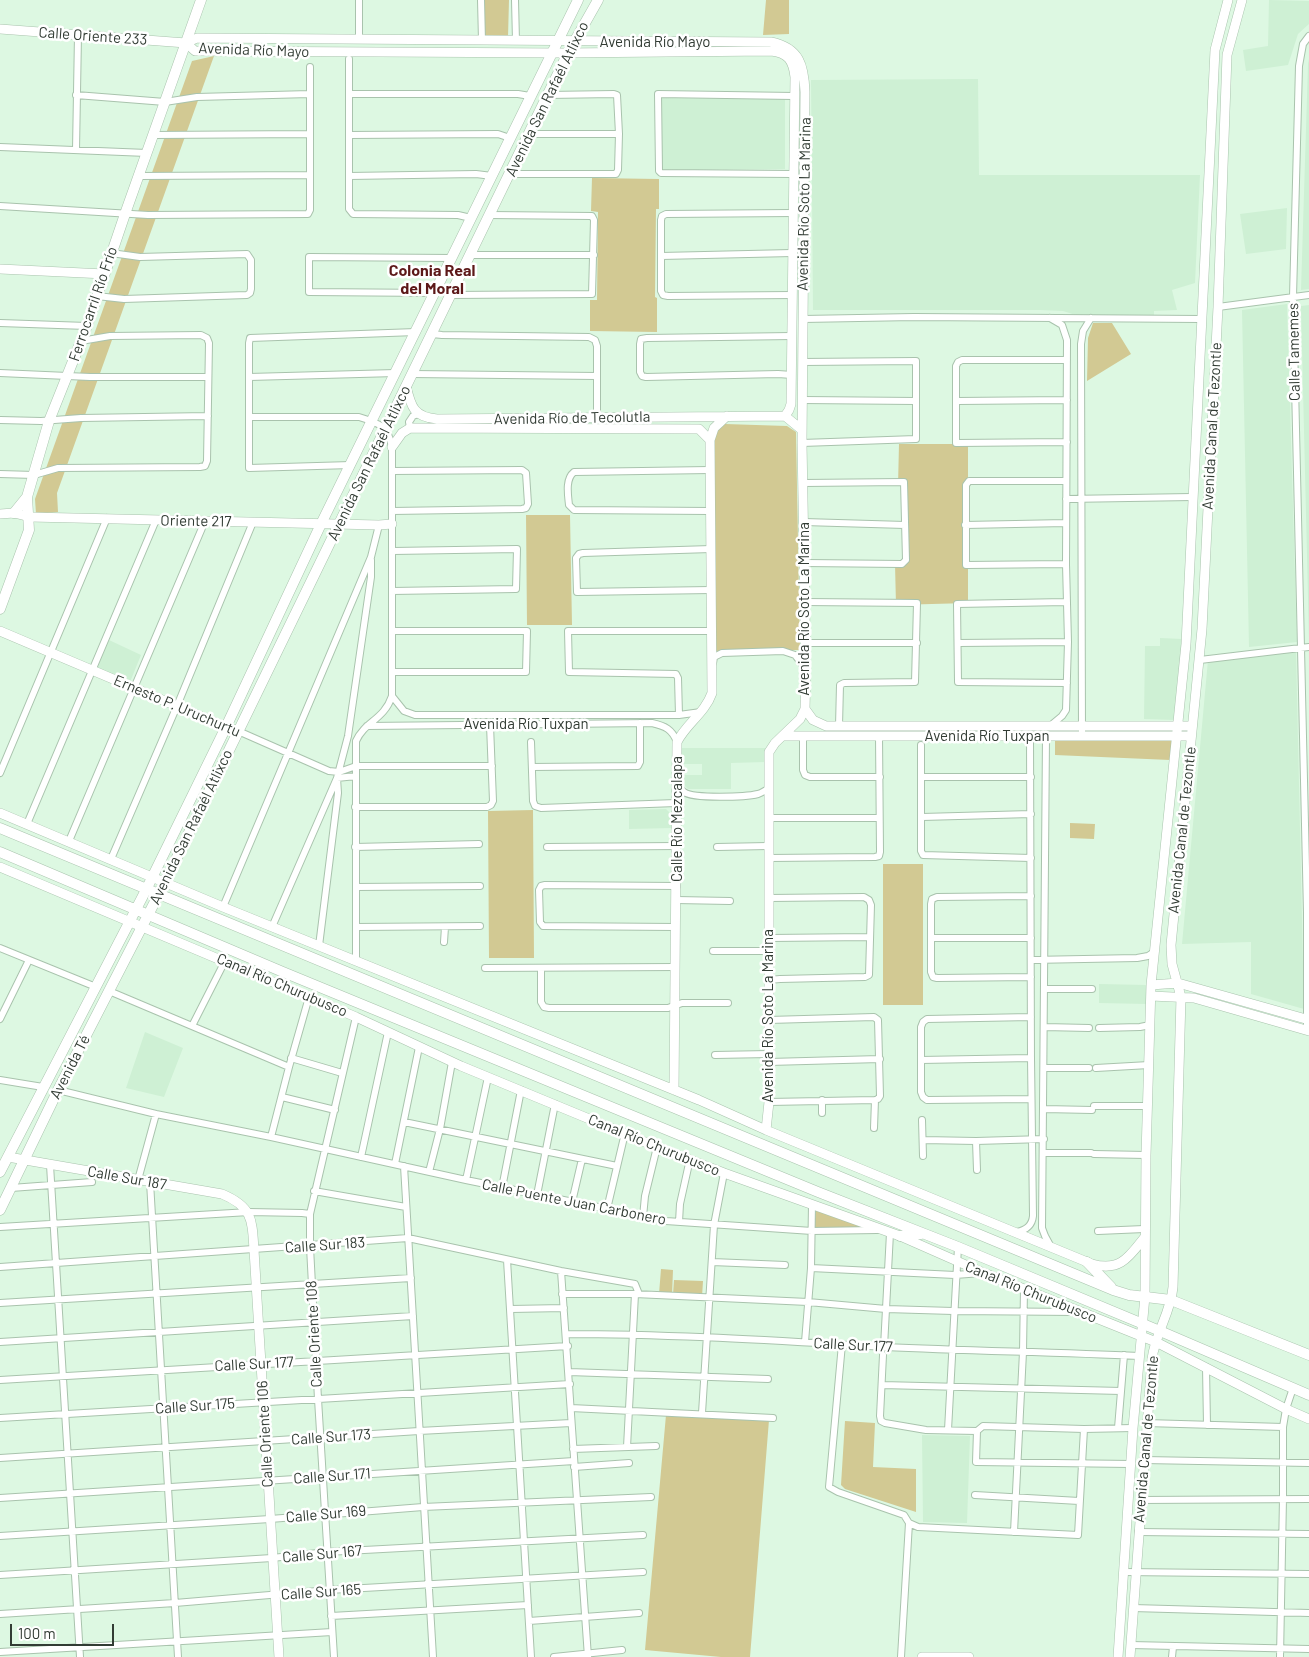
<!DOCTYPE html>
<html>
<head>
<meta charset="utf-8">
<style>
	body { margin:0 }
	#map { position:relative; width:1309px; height:1657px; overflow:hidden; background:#ddf8e2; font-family:Barlow,sans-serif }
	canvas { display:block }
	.scale { position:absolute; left:10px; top:1624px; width:104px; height:22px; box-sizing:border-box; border:2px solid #323c34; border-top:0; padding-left:6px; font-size:15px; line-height:18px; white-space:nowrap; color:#323c34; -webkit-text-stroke:4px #fff; paint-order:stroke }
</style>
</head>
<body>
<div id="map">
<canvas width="1309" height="1657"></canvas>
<div class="scale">100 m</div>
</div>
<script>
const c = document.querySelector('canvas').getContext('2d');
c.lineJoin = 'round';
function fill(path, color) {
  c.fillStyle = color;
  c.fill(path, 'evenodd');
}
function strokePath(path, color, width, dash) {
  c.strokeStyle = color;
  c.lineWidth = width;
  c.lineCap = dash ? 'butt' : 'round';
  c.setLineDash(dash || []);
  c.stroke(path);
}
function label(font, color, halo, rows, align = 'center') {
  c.font = font + ' Barlow,sans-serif';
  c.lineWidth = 5;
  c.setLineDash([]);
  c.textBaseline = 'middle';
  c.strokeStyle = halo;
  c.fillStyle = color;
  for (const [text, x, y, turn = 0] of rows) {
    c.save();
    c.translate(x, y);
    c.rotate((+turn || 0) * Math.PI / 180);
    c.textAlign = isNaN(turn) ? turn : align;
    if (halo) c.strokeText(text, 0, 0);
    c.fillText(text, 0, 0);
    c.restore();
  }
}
fill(new Path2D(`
	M 1269,0 L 1309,1 L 1309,24 L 1298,34 L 1288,65 L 1246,71 L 1243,50 L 1268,46 Z
	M 1309,59 L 1309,289 L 1301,290 L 1308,64 Z
	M 978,79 L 979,175 L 1200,175 L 1195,283 L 1172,290 L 1177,310 L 1154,311 L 1154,315 L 1079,316 L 1063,311 L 1040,310 L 813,310 L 811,80 Z
	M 661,98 L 785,99 L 785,169 L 661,170 Z
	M 1287,208 L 1286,249 L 1246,254 L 1240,214 Z
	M 1287,304 L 1297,642 L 1249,647 L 1242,310 Z
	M 1309,305 L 1309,639 L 1301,306 Z
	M 1160,638 L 1182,639 L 1175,720 L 1144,719 L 1145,646 L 1160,646 Z
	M 109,640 L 141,655 L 130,682 L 97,668 Z
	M 1296,650 L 1304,1009 L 1251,994 L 1251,942 L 1182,944 L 1208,660 Z
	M 681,748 L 765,748 L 765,762 L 731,763 L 731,789 L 688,789 L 683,784 L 683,775 L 702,775 L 702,764 L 681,764 Z
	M 666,809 L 670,813 L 672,828 L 629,829 L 629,810 Z
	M 1099,984 L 1147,985 L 1147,1004 L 1099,1003 Z
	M 145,1032 L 183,1048 L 164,1097 L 126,1088 Z
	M 922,1435 L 970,1436 L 967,1523 L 923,1522 Z`), '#cef0d4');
fill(new Path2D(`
	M 484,0 L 509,0 L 508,37 L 484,37 Z
	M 766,0 L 789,0 L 789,34 L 763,35 Z
	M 214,56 L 57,493 L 58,512 L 36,514 L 35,499 L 192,61 Z
	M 592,178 L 659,179 L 659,209 L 656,209 L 655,297 L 657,298 L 657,332 L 590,331 L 590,300 L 597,300 L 598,212 L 591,211 Z
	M 1093,323 L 1112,323 L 1131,354 L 1087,381 L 1088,338 Z
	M 725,424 L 787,426 L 796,432 L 800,650 L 716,651 L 713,442 L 715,432 Z
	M 899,444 L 968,444 L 968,603 L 896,605 L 895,564 L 903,564 L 902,486 L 898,486 Z
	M 526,515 L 570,515 L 572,625 L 527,625 Z
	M 1173,737 L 1170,760 L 1055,755 L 1055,738 Z
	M 533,810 L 534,958 L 489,958 L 488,811 Z
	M 1070,823 L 1095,824 L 1094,839 L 1070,838 Z
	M 883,864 L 923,864 L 923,1005 L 883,1005 Z
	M 816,1209 L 869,1228 L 814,1228 Z
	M 661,1269 L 673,1270 L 672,1295 L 659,1294 Z
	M 674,1280 L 703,1281 L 702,1297 L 673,1295 Z
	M 666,1415 L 769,1420 L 750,1657 L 721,1657 L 645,1650 Z
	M 845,1421 L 875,1423 L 873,1467 L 916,1469 L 916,1512 L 845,1489 L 841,1485 Z`), '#d2c993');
const street = new Path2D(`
	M 359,0 L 359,40
	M 481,0 L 482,41
	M 515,0 L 516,41
	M 349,59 L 349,209 L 353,214 L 458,215 L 471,218
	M 349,94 L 518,94 L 530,96
	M 76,95 L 165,102 L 197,97 L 310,94
	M 530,134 L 619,134
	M 153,135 L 310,134
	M 349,135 L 498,134 L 510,138
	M 0,147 L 147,153
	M 76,150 L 78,35
	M 510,174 L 616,174 L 618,170 L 619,134 L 617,95 L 614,94 L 548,95
	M 793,174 L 661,173 L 659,171 L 658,94 L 794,96
	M 139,176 L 310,175
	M 349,176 L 476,174 L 492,176
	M 0,206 L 148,215 L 308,214 L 310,210 L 310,67
	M 470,255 L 594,255
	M 661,256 L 792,253
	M 435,293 L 309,292 L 309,257 L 452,258
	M 451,295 L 592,294 L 594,220 L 592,216 L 490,215
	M 793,295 L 668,296 L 663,295 L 661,291 L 661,220 L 662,216 L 666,214 L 793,213
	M 97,296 L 124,299 L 247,295 L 250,293 L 251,289 L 251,260 L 247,254 L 140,257 L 111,253
	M 1218,307 L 1309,295
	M 1050,318 L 1062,325 L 1067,340 L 1066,564 L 1068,642 L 1066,710 L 1062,716 L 1050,726
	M 803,319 L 914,317 L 1201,319
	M 0,323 L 87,326
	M 432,334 L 442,335 L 589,337 L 595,340 L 597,346 L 597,417
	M 0,373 L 90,377 L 208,377
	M 412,374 L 597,376
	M 792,375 L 778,374 L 646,377 L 642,376 L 640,372 L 640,344 L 641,339 L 647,338 L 792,336
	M 249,377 L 396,373
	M 803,400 L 916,401
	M 957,401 L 1067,400
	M 249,417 L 359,417 C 379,423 388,426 392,447 L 392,696 C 384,720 365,721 356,741 L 356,961
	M 0,420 L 41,421 L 81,418 L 208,416
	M 410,428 L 409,422 L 413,416 L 418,414
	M 1067,442 L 956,443 L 956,366 L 958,362 L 962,360 L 1067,360
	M 802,443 L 916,439 L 916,361 L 802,362
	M 351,465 L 249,468 L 249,343 L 250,338 L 416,332
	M 710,470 L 574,472 C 565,479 568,495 569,505 L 574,510 L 710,511
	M 392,471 L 522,470 L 526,473 L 528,504 L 526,508 L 522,509 L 392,511
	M 0,474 L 34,475 L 58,468 L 200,467 L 205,466 L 207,461 L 209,343 L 207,338 L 201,335 L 110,336 L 81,341
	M 803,483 L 904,482 L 906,560 L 902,564 L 805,563
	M 1066,499 L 1192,497
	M 804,522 L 905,525
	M 965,525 L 1066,523
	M 711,549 L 583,553 L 579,554 L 576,558 L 577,592 L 711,590
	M 1066,564 L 966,565 L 966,485 L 969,481 L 1066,481
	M 392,591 L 516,589 L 517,549 L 393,551
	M 804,602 L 917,603 L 915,682 L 844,683 L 840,685 L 839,726
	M 1066,602 L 957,604 L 958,682 L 1067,683
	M 392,631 L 527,631 L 526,672 L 392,672
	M 805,643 L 917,643
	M 958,643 L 1068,642
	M 1200,660 L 1309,647
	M 713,663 L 714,657 L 722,653 L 783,651 L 795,655 L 805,668
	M 392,696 L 404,711 L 415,715 L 679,715 L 701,712
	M 679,715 L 678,678 L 676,674 L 569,672 L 568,631 L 711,631
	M 367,726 L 652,723 C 665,726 672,729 677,742
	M 238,731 L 329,771 L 339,772 L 356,766 L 492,766
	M 1082,735 L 1081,344 L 1083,331 L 1091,318
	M 803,736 L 803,770 L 805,775 L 810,777 L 880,777
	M 1046,736 L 1042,1228 L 1045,1236 L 1051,1247
	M 531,742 L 533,801 L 535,806 L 541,808 L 676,803
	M 921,745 L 921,851 L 923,855 L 1031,858
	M 532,767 L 638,766 L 640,762 L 640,723
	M 0,773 L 107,518
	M 922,777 L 1031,777
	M 676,783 C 679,785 681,790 684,792 C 693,799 746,797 758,794 C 762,793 765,790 769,789
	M 355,807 L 487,807 L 491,805 L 493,801 L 490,725
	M 922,817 L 1031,814
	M 768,818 L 879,818
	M 27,824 L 156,520
	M 69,841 L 205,521
	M 355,847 L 479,844
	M 547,847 L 677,846
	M 717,847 L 768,846
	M 769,858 L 875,857 L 879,856 L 880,852 L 879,736
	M 111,859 L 177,706 L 253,522
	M 356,887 L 480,886
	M 1031,896 L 937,897 L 932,899 L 931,904 L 931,972 L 933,977 L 937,978 L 1031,977
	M 676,900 L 730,901
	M 223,907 L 371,557 L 379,525
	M 272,927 L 337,778 L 356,776
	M 356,927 L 480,926
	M 676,927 L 543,926 L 540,922 L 539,890 L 541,886 L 545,885 L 677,886
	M 769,938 L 870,937
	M 931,938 L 1031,938
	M 444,942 L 445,927
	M 319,946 L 338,793 L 337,778 L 348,736 L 371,577 L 371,560
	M 0,948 L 96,987
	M 713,951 L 769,951
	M 1031,960 L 1137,958 L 1148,956 L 1154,952
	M 485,968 L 676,967
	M 541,968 L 541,1002 L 544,1007 L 549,1008 L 668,1008 L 682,1003 L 728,1003
	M 769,980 L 780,979 L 865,977 L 869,975 L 871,905 L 869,900 L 864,897 L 769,898
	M 1044,989 L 1092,989
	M 109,991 L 289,1067
	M 1031,1017 L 927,1019 L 923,1022 L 921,1027 L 921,1092 L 923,1097 L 927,1100 L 1031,1099
	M 0,1019 L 29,960
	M 769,1020 L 874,1017 L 878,1020 L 880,1096 L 878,1099 L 875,1100 L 874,1128
	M 192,1026 L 225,961
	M 1044,1027 L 1089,1028
	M 1099,1028 L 1140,1027 L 1150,1025
	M 1307,1030 L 1307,912 L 1293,297 L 1299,66 L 1303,44 L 1309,36
	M 715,1055 L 769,1054
	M 291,1058 L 342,1073
	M 921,1060 L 1031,1058
	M 769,1062 L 880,1059
	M 1044,1068 L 1089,1068
	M 1096,1068 L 1149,1065
	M 0,1080 L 43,1087
	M 58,1090 L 156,1114 L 271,1137 L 466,1180 L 666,1221 L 812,1231 L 877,1230
	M 282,1097 L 335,1110
	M 769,1102 L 875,1100
	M 1094,1106 L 1148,1106
	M 1044,1109 L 1092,1110
	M 822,1113 L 822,1100
	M 922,1120 L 923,1156
	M 404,1122 L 617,1166
	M 271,1137 L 289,1067 L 309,997
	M 923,1140 L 976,1141 L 1044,1139
	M 976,1141 L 977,1170
	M 1044,1153 L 1091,1153
	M 1094,1154 L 1146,1155
	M 361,1157 L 388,1032
	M 395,1164 L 419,1047
	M 50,1165 L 80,1657
	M 404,1166 L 433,1657
	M 429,1172 L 440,1129 L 452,1062
	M 138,1180 L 156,1114
	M 466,1180 L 488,1077
	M 150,1182 L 178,1657
	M 11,1188 L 92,1182
	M 502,1188 L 521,1090
	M 314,1191 L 406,1207
	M 537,1195 L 555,1104
	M 572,1202 L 582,1159
	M 607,1209 L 625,1133
	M 643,1217 L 645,1196 L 657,1147
	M 679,1222 L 680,1204 L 690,1159
	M 0,1227 L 249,1212 L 302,1213 L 310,1214
	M 1098,1231 L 1144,1229
	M 1017,1232 C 1026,1230 1032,1226 1033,1216 L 1031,1058 L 1030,735
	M 507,1260 L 531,1657
	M 712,1262 L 785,1265
	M 0,1267 L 408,1238 L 561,1271 L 635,1284 L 639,1294
	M 811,1268 L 955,1275 L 982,1273
	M 561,1271 L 588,1657
	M 562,1294 L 635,1294 L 808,1302 L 886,1309 L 953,1311 L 1078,1312
	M 0,1303 L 411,1278
	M 511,1309 L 564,1308
	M 566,1334 C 673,1334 779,1341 885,1347 C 970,1351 1054,1352 1139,1356
	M 0,1342 L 413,1316
	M 805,1342 L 811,1268 L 812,1204
	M 842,1344 L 829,1487 L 838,1492 L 904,1515 L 909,1523 L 918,1527 L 1078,1535 L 1084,1429
	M 884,1347 L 890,1233
	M 883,1355 L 880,1416 L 881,1421 L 885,1423 L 926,1430 L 977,1431 L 983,1426 L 1084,1429 L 1133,1428
	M 1206,1367 L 1207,1425
	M 569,1372 L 768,1379
	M 0,1380 L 568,1346
	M 882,1385 L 1121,1391
	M 571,1408 L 773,1418
	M 702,1413 L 714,1225 L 724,1173
	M 0,1418 L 570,1384
	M 1146,1423 L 1283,1427
	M 1118,1428 L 1124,1355
	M 948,1430 L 958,1247
	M 977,1431 L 976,1462 L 1131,1464
	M 627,1447 L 635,1294
	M 573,1449 L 656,1446
	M 0,1458 L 419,1431 L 571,1423
	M 1144,1460 L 1309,1463
	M 574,1467 L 629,1463
	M 975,1495 L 1079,1501
	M 0,1498 C 191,1487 382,1472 574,1461
	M 1141,1500 L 1309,1499
	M 1014,1532 L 1023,1352 L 1024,1289
	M 1138,1532 L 1309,1534
	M 0,1536 L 270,1519 L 423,1507 L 651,1497
	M 1123,1572 L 1309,1574
	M 0,1575 L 272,1558 L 327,1552 L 643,1535
	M 1133,1608 L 1309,1613
	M 0,1614 L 175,1603 L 329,1590 L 643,1572
	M 331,1616 L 528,1605
	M 529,1621 L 639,1613
	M 1131,1645 L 1309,1649
	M 0,1652 L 332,1632
	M 334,1657 L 318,1399 L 310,1247 L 310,1214 L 356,1017
	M 554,1657 L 622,1650
	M 901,1657 L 909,1523
	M 1172,1657 L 1173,1647
	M 1280,1657 L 1283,1498 L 1283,1427 L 1286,1409 L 1293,1388`);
const secondary = new Path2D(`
	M 0,29 L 186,43 L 197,38 L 771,42 C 800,48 804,66 805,92 L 802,443 L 806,669 L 805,709 L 800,719 L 775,743 L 769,752 L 769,1102 L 766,1130
	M 186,43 L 195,51 L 564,53 L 771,51 C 788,53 793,60 795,77 L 791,404 L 789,410 L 785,416
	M 0,269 L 105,274
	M 406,386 C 411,407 414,417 437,419 L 785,416
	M 785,416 L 802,430
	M 392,447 L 402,433 L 410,428 L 699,429 L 710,440
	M 0,514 L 14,513 L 30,517 L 379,525 L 392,524
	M 0,631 L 226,727 L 238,731
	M 805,709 L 813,720 L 826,726 L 1192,726
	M 783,736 L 1191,736
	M 0,813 L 223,907 L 699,1100 L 766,1130 L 1092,1264 C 1120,1272 1129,1257 1144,1238
	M 0,867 L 356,1017 L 461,1066 L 657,1147 L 724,1173 L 900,1236 L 984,1273 L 1156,1342 L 1286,1409 L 1309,1419
	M 1151,985 L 1178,983 L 1309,1020
	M 1151,996 L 1194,998 L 1309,1031
	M 674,1090 L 677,742 C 686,724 705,713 712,693 L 710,440 L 714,428 L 727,416
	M 8,1157 L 222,1194 C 253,1207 252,1220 254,1250 L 279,1657
	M 922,1657 L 969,1657
	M 1118,1657 L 1133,1428 L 1145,1296 L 1146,1155 L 1151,985 L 1186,644 L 1215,50 L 1228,0
	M 1130,1657 L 1152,1359 C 1155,1334 1171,1312 1173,1287 L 1181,997 L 1172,964 L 1171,945 L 1202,629 L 1218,307 L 1227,55 L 1242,0`);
const primary = new Path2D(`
	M 14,513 L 27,497
	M 0,609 L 29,530 L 27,497 L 49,421 L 87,326 L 125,214 L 201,0
	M 0,828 L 1113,1290 L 1129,1295 L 1171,1300 L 1309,1355
	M 0,852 L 283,972 L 818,1192 L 958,1247 L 1160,1331 L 1309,1395
	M 0,1172 L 147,888 L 226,727 L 321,524 L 578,0
	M 0,1210 L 58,1090 L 165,882 L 568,53 L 598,0
	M 900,1236 L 921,1234
	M 1087,1262 L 1111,1287`);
strokePath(street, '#a9c3ad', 8);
strokePath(secondary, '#a9c3ad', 10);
strokePath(primary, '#a9c3ad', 11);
strokePath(street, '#fff', 6);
strokePath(secondary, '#fff', 9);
strokePath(primary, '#fff', 10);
label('15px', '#323c34', '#fff', [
	["Calle Oriente 233",93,36,4],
	["Avenida Río Mayo",655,42],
	["Avenida Río Mayo",254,50,2],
	["Avenida San Rafaél Atlixco",547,99,-64],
	["Avenida Río Soto La Marina",804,204,-89],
	["Ferrocarril Río Frío",93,304,-71],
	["Calle Tamemes",1294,352,-91],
	["Avenida Río de Tecolutla",572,418,-1],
	["Avenida Canal de Tezontle",1212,426,-87],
	["Avenida San Rafaél Atlixco",369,463,-64],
	["Oriente 217",196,521,1],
	["Avenida Río Soto La Marina",804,609,-90],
	["Ernesto P. Uruchurtu",177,706,23],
	["Avenida Río Tuxpan",526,724],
	["Avenida Río Tuxpan",987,736],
	["Calle Río Mezcalapa",677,819,-90],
	["Avenida San Rafaél Atlixco",191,827,-64],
	["Avenida Canal de Tezontle",1182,830,-84],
	["Canal Río Churubusco",282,985,23],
	["Avenida Río Soto La Marina",768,1016,-90],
	["Avenida Té",70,1067,-63],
	["Canal Río Churubusco",654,1145,22],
	["Calle Sur 187",127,1178,10],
	["Calle Puente Juan Carbonero",574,1202,11],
	["Calle Sur 183",325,1245,-4],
	["Canal Río Churubusco",1031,1292,22],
	["Calle Oriente 108",314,1334,-93],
	["Calle Sur 177",853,1345,3],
	["Calle Sur 177",254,1364,-3],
	["Calle Sur 175",195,1406,-4],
	["Calle Oriente 106",265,1434,-93],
	["Calle Sur 173",331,1437,-4],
	["Avenida Canal de Tezontle",1146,1439,-85],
	["Calle Sur 171",332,1476,-4],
	["Calle Sur 169",326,1514,-5],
	["Calle Sur 167",322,1554,-5],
	["Calle Sur 165",321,1592,-4]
]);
label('bold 16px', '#5c1818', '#fff', [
	["Colonia Real",432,271],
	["del Moral",432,289]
]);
</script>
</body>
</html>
